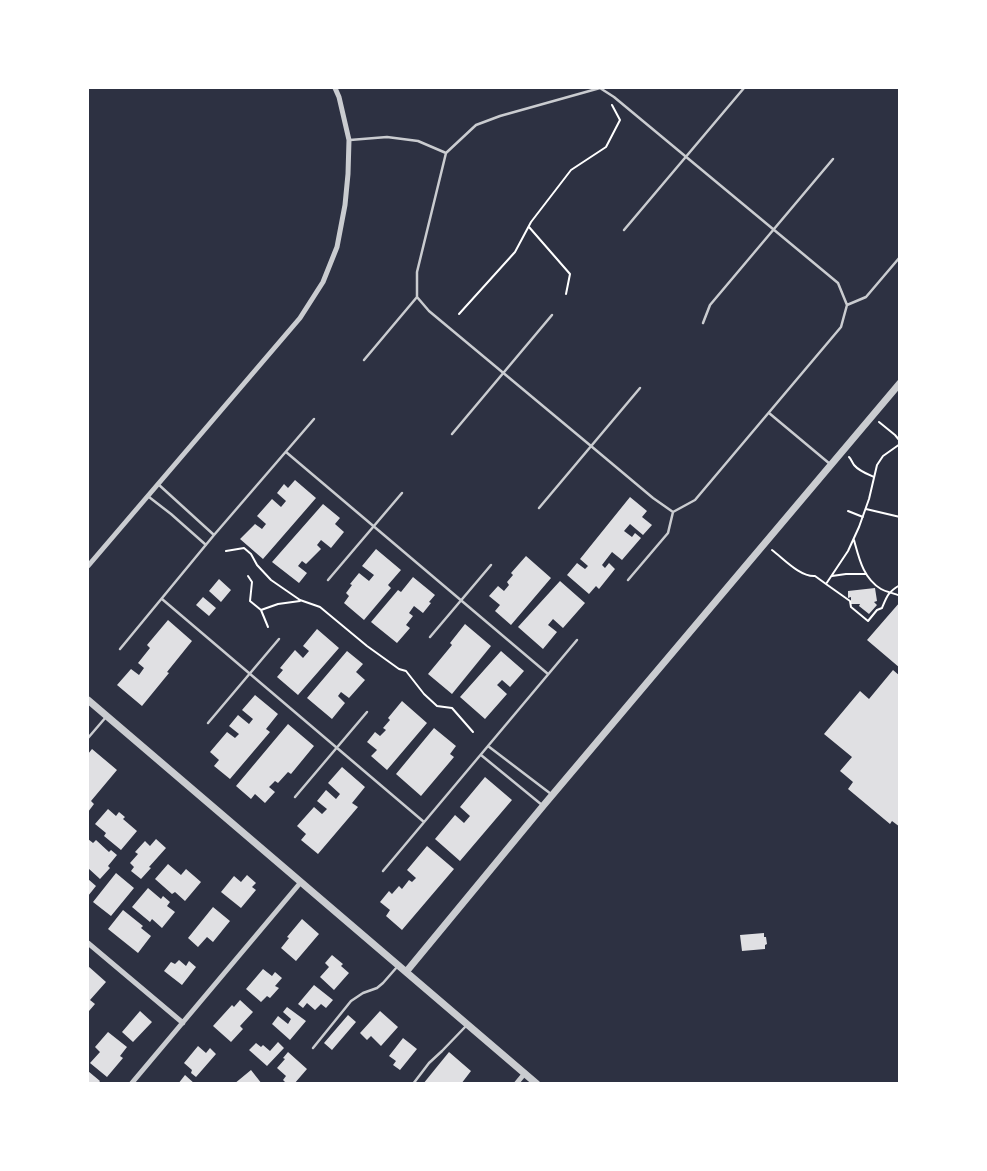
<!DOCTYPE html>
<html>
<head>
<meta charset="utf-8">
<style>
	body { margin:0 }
	#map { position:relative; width:987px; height:1171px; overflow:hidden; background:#2d3142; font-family:"Public Sans",sans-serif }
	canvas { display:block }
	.frame { position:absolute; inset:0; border:89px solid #fff; pointer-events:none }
</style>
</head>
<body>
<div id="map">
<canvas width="987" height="1171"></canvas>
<div class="frame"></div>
</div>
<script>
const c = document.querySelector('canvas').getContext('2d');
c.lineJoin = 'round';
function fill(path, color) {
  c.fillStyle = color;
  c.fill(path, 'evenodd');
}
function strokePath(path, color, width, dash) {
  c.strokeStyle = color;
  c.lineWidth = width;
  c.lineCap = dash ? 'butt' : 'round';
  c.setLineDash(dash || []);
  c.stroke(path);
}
fill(new Path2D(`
	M 295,480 L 316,498 L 263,559 L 240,539 L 255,524 L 262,529 L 266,524 L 257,516 L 272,499 L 281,507 L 286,501 L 277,493 L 284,484 L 288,488 Z
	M 630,497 L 647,511 L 642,517 L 652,525 L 643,535 L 630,524 L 624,531 L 632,537 L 635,533 L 641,538 L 622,560 L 612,552 L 602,565 L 605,568 L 609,563 L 615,569 L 599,589 L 596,586 L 589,594 L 567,575 L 577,563 L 585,569 L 588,566 L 580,559 Z
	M 323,504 L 340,518 L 335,524 L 344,532 L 331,548 L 321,540 L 317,545 L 321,549 L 306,564 L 302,561 L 298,566 L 307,573 L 299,583 L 272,562 Z
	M 376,549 L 401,570 L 388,585 L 391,588 L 364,620 L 344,603 L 349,596 L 346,593 L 352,585 L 350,584 L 359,573 L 369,581 L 374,575 L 362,566 Z
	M 526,556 L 551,578 L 511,625 L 495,611 L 500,605 L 489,596 L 498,586 L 504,591 L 509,585 L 507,582 L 513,575 L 511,573 Z
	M 413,577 L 435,595 L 429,602 L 431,603 L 423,613 L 414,606 L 409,613 L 413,616 L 406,625 L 410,628 L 397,643 L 371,622 L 398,590 L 401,592 Z
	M 219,579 L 231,590 L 221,602 L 209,591 Z
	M 560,581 L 585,603 L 563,628 L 553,619 L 548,625 L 557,632 L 543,649 L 518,627 Z
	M 875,588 L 877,601 L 874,602 L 877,605 L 869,614 L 859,606 L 860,604 L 851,604 L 851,597 L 848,598 L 848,591 Z
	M 203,597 L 216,608 L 209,616 L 196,605 Z
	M 900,602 L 900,668 L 867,640 Z
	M 168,620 L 192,641 L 167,672 L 169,673 L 142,706 L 117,685 L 131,669 L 139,675 L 144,668 L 138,663 L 150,648 L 147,645 Z
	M 465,624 L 491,646 L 452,694 L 428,674 L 452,645 L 450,643 Z
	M 317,629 L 339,648 L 298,695 L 277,677 L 283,670 L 280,668 L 295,650 L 303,658 L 309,651 L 303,646 Z
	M 347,651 L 363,664 L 356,672 L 365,680 L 349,698 L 341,692 L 338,696 L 345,703 L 332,719 L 307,698 Z
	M 501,651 L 524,671 L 510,687 L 502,680 L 497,685 L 507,694 L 485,719 L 460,697 Z
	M 893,670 L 900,676 L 900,827 L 892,821 L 890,824 L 848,789 L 853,782 L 840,771 L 852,757 L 824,734 L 860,691 L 869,699 Z
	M 255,695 L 278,714 L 266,729 L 270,732 L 230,779 L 214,766 L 219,760 L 210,752 L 227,732 L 235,738 L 239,734 L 229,726 L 238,715 L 249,724 L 253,719 L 242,710 Z
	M 402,701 L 427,723 L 387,770 L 371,756 L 377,750 L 367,742 L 375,732 L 380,736 L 386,730 L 383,728 L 390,720 L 388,718 Z
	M 288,724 L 314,746 L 291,774 L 288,772 L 278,783 L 275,781 L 269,787 L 275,792 L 265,803 L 255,794 L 251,799 L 236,786 Z
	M 434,728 L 456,746 L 450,754 L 454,757 L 421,796 L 396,774 Z
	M 92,749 L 117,770 L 91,801 L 94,804 L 88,812 L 88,754 Z
	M 342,767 L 365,787 L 352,803 L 358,807 L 318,854 L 301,840 L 306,834 L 297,826 L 314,807 L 322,814 L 327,809 L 317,801 L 326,790 L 336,799 L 340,794 L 328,783 Z
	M 485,777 L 512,800 L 460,861 L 435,839 L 455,815 L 464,823 L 470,816 L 460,807 Z
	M 108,809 L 116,816 L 119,812 L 125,817 L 123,819 L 137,831 L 121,850 L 104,836 L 106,833 L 95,824 Z
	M 88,839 L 93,843 L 96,840 L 109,852 L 111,850 L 117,855 L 108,866 L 110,868 L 100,879 L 88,868 Z
	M 156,839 L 166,848 L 149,867 L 151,868 L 141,879 L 131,871 L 134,867 L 130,863 L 138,854 L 135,852 L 145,841 L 150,846 Z
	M 427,846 L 454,869 L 402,930 L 386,916 L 390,910 L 380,902 L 389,891 L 392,894 L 399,886 L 402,889 L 409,880 L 412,882 L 416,878 L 407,870 Z
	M 168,864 L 181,875 L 186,869 L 201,882 L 185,901 L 175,892 L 172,894 L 155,879 Z
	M 116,873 L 134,888 L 111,916 L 93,902 Z
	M 247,875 L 256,883 L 252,887 L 256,890 L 241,908 L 221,892 L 234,876 L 241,882 Z
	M 88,879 L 96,886 L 88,896 Z
	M 148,888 L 161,899 L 163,896 L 170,902 L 167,906 L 175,912 L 162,928 L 152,919 L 150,922 L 132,907 Z
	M 213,907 L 230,921 L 213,942 L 207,937 L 198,947 L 188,938 Z
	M 123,910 L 143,926 L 141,928 L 151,936 L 138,953 L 108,929 Z
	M 302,919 L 319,934 L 296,961 L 281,948 L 289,938 L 287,937 Z
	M 764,933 L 764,937 L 766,937 L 767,944 L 765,945 L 765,949 L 742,951 L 740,935 Z
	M 332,955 L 343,964 L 341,966 L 349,973 L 334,990 L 320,977 L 329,967 L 325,963 Z
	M 179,960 L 186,966 L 189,961 L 196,967 L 182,985 L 164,971 L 171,962 L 175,964 Z
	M 88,966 L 106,982 L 90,1000 L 95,1004 L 89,1011 L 88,1009 Z
	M 263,969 L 272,976 L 275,972 L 282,978 L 275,986 L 279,988 L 270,998 L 267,996 L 261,1002 L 246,989 Z
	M 314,985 L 333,1000 L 326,1008 L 321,1004 L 315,1010 L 307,1003 L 303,1008 L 298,1004 Z
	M 240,1000 L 253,1012 L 240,1026 L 243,1029 L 231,1042 L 213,1026 L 232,1005 L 234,1007 Z
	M 287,1007 L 306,1021 L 290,1040 L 272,1024 L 278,1016 L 288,1024 L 291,1019 L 283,1012 Z
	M 140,1011 L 152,1022 L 133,1042 L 122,1032 Z
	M 380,1011 L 398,1027 L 381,1046 L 371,1036 L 367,1040 L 360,1033 Z
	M 348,1015 L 356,1022 L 332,1050 L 324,1043 Z
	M 108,1032 L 127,1047 L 120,1056 L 123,1058 L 107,1077 L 90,1063 L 100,1052 L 95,1047 Z
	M 403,1038 L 417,1049 L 400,1070 L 393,1065 L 396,1061 L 389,1056 Z
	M 278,1042 L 284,1048 L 267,1066 L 249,1050 L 256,1043 L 261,1047 L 263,1045 L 270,1051 Z
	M 198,1046 L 206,1053 L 210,1048 L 216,1054 L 196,1077 L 191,1073 L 192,1070 L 184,1063 Z
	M 288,1052 L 307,1069 L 294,1084 L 287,1084 L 283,1080 L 286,1076 L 277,1068 L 285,1059 L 283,1058 Z
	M 449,1052 L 471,1071 L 461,1084 L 423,1084 Z
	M 251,1070 L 262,1084 L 234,1084 Z
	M 88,1071 L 100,1081 L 98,1084 L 88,1084 Z
	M 185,1075 L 195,1084 L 178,1084 Z`), '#e0e0e3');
strokePath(new Path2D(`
	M 529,227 L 570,274 L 566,294
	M 459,314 L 515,252 L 531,222 L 571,170 L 606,147 L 620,120 L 612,105
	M 879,422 L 895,435 L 900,441
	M 849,457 C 851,459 852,462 854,465 C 859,471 867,474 874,477
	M 866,509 L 900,517
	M 848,511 L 863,517
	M 854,540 C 859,558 863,578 881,589 C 886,592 894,593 900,596
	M 772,550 C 784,559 800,577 815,576 L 826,584 L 848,551 L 859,527 L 869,499 L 877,465 L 883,456 L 900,444
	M 226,551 L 244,548 L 251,554 L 257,565 L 271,580 L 300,600 L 320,607 L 367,646 L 399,669 L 406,671 L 424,694 L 437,706 L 452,708 L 473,732
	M 248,576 L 252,582 L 250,601 L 261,610 L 268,627
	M 832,576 L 846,574 L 865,574
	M 826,584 L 850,601 L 851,607 L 868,621 L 877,610 L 882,608 C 887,596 888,592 900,585
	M 261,610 L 278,604 L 300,601`), '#fff', 2);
strokePath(new Path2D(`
	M 350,140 L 387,137 L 418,141 L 446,153
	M 624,230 L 744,88
	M 703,323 L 710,305 L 833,159
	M 364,360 L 417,297
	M 769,413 L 830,464
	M 452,434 L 552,315
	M 286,452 L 548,674
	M 158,484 L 214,535
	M 149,497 L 171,514 L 206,545
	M 539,508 L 640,388
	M 673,512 L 653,498 L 591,446 L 429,311 L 417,297 L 417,272 L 446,153 L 476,125 L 500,116 L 600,88 L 614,97 L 838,283 L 847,305
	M 328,580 L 402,493
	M 628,580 L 668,533 L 673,512 L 695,500 L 841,327 L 847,305 L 866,297 L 900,257
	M 162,599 L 424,822
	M 430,637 L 491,565
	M 120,649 L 214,535 L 314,419
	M 208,723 L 279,639
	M 88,738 L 106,717
	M 488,746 L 551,794
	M 481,755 L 542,805
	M 295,797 L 367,712
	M 383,871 L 577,640
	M 313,1048 L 351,1001 L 363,993 L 377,988 L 383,983 L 397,967
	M 413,1084 L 429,1063 L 442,1051 L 466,1026`), '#caccd0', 2.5);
strokePath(new Path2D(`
	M 88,566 L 300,318 L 323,282 L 337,247 L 345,205 L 348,174 L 349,140 L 339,97 L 335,88
	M 88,943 L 183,1023
	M 131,1084 L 301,882
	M 516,1084 L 525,1073`), '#caccd0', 5);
strokePath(new Path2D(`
	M 88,700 L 537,1084
	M 406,972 L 543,806 L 900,383`), '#caccd0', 7);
</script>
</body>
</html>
